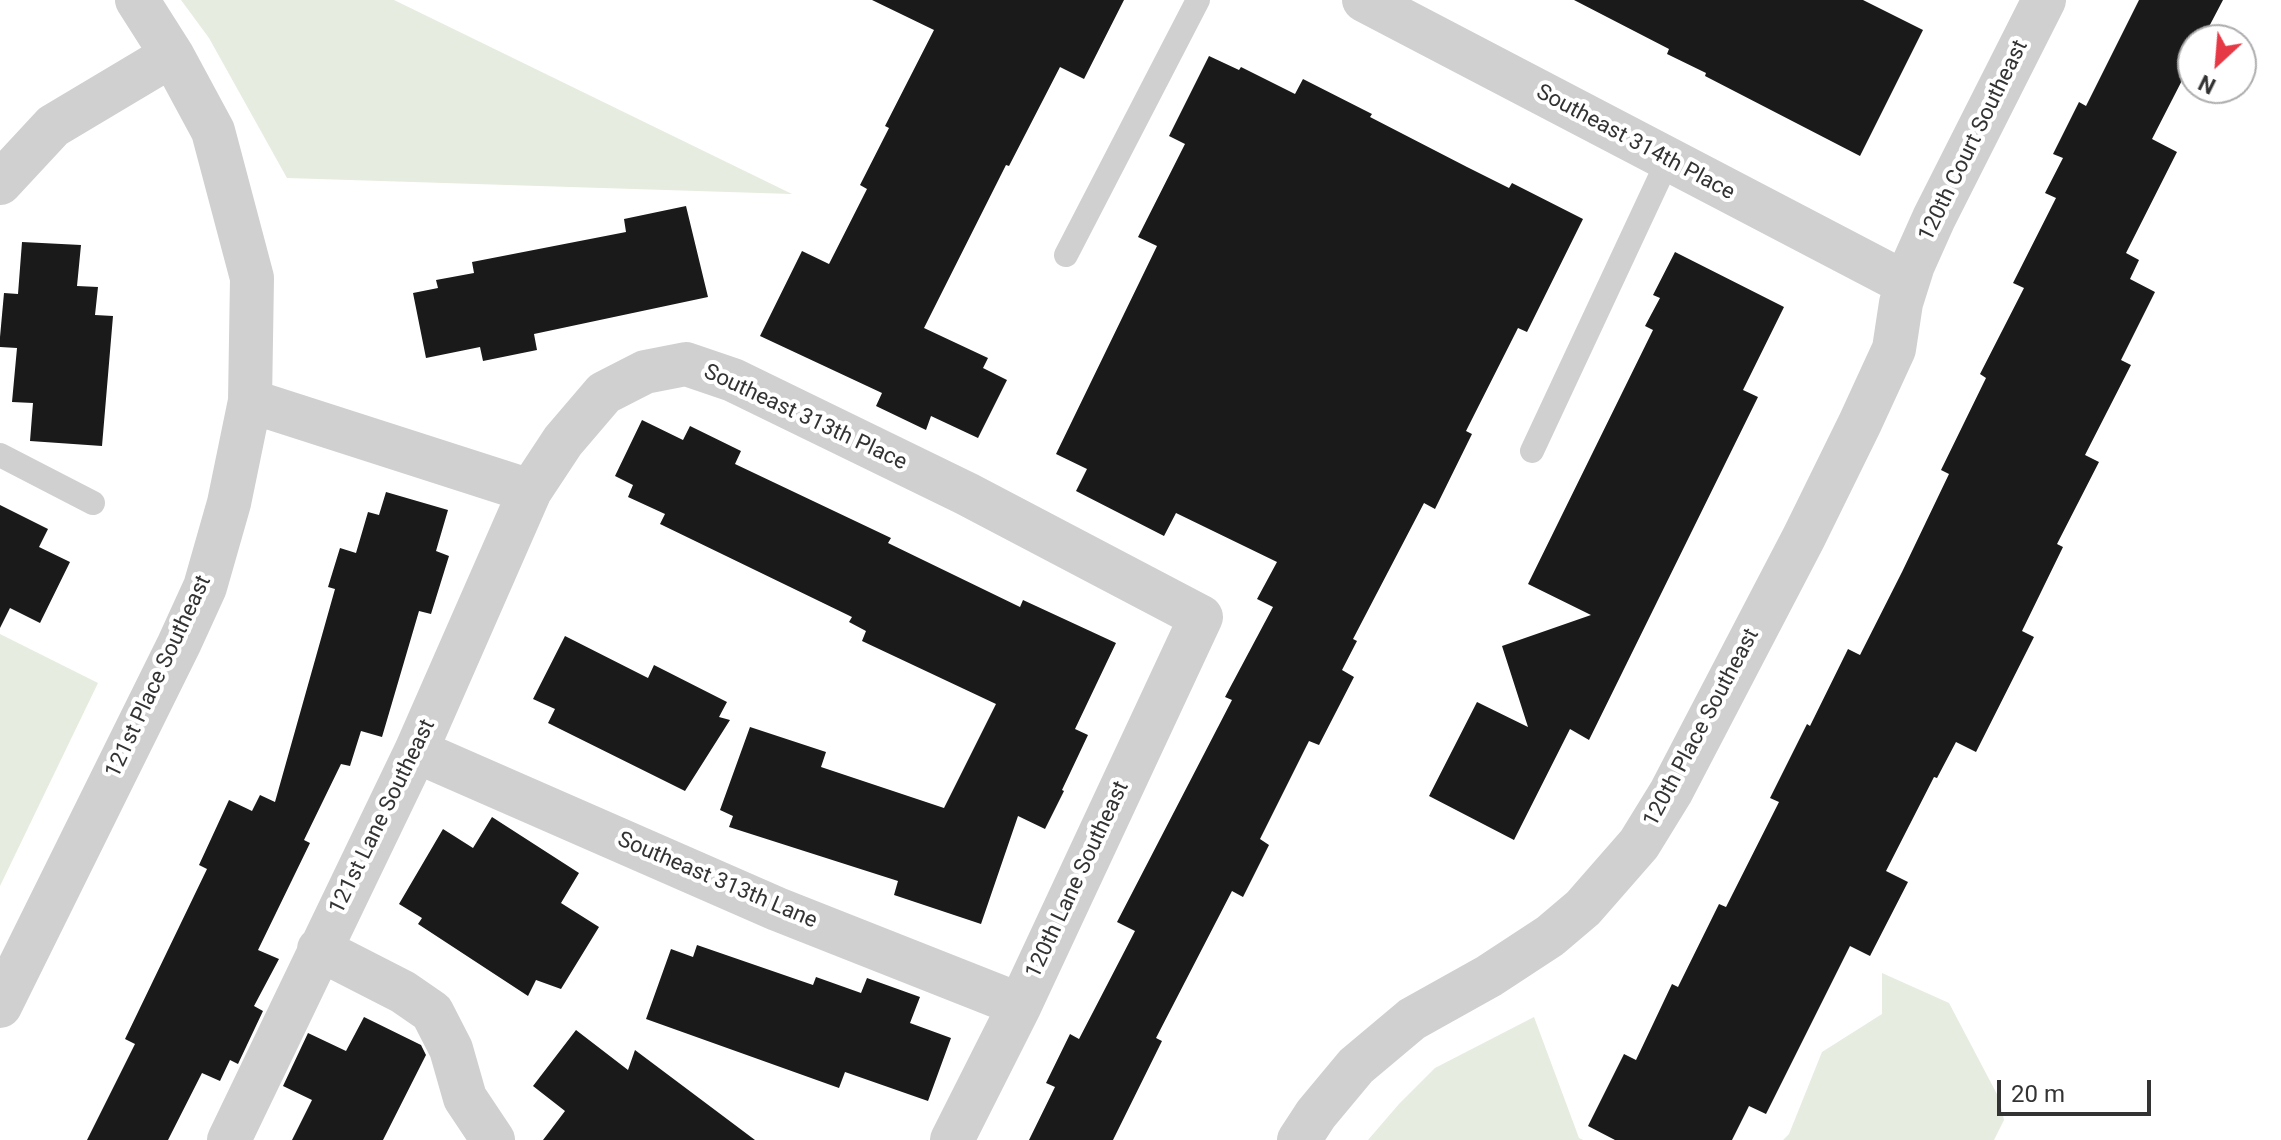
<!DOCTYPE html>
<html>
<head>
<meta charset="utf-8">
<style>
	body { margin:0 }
	#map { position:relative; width:2281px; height:1140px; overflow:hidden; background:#fff; font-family:Roboto,sans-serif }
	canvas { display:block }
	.north { position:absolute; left:2177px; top:24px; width:80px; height:80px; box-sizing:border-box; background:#fff; border:2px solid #adadad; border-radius:50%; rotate:206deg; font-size:22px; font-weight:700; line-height:32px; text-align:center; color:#333 }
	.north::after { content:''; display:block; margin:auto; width:28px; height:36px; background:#e63946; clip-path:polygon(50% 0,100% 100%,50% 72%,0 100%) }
	.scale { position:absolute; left:1997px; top:1080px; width:154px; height:36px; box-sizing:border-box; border:4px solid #333; border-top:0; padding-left:10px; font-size:24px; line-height:28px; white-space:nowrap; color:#333; -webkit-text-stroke:6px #fff; paint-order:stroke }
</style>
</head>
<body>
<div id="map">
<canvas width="2281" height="1140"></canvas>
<div class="north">N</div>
<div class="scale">20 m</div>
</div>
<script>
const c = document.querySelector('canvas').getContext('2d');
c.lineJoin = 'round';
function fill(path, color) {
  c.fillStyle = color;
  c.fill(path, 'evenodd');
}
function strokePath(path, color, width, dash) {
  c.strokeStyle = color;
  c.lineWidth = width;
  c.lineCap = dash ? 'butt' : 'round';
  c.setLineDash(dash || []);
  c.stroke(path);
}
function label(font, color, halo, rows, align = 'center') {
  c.font = font + ' Roboto,sans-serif';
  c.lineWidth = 8;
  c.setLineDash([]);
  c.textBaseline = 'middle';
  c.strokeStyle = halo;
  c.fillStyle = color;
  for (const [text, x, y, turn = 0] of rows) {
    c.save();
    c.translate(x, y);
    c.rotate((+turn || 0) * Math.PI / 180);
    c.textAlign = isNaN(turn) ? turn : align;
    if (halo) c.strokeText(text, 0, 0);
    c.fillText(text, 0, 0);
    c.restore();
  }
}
fill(new Path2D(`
	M 181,0 L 394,0 L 792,194 L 287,178 L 209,38 Z
	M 0,634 L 98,683 L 0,886 Z
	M 1882,973 L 1949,1003 L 1999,1098 L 2004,1120 L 1994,1140 L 1783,1140 L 1789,1134 L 1822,1052 L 1882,1014 Z
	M 1534,1017 L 1579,1138 L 1583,1140 L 1368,1140 L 1399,1104 L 1435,1068 Z`), '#e6ecdf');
fill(new Path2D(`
	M 872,0 L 1124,0 L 1084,79 L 1060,67 L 1009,166 L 1006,165 L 924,328 L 988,358 L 983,368 L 1007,380 L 978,438 L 931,416 L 926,430 L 876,406 L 882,393 L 760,336 L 802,251 L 829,264 L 867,189 L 860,185 L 889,128 L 885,126 L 934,30 Z
	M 1574,0 L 1863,0 L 1923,30 L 1860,156 L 1705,76 L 1706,73 L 1667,54 L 1669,49 Z
	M 2139,0 L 2223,0 L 2202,40 L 2193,40 L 2193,59 L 2152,139 L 2177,152 L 2126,253 L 2139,260 L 2130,279 L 2155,292 L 2121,360 L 2131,365 L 2085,455 L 2099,462 L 2057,544 L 2063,547 L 2022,631 L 2034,637 L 1976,752 L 1956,742 L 1937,778 L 1934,777 L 1886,871 L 1908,882 L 1870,956 L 1850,946 L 1766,1114 L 1749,1106 L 1732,1140 L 1615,1140 L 1588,1126 L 1624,1054 L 1636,1060 L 1672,984 L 1678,987 L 1719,904 L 1726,907 L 1779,802 L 1770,798 L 1807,724 L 1810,726 L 1848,649 L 1860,655 L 1902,572 L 1949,474 L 1941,470 L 1986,378 L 1980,374 L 2024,288 L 2013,283 L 2056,198 L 2045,193 L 2063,158 L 2053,154 L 2079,102 L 2086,106 Z
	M 1209,56 L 1239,70 L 1241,67 L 1295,94 L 1303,79 L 1372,114 L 1370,117 L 1467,167 L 1509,188 L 1512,183 L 1583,219 L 1527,332 L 1518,328 L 1466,431 L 1472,434 L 1435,509 L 1424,503 L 1353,639 L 1357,641 L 1342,670 L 1354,677 L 1319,745 L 1309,741 L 1260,839 L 1269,845 L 1243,897 L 1232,891 L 1156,1038 L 1162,1041 L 1113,1140 L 1029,1140 L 1055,1087 L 1046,1083 L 1070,1034 L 1079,1039 L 1135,931 L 1117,922 L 1232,700 L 1225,697 L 1273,607 L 1257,599 L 1277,562 L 1176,513 L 1164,536 L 1076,491 L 1087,469 L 1056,454 L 1157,246 L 1138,237 L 1185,144 L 1169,136 Z
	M 686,206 L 708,297 L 534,334 L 537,350 L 483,361 L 480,347 L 426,358 L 413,293 L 438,288 L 436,280 L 474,273 L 472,262 L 626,232 L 624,219 Z
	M 22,242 L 81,245 L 77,286 L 98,287 L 95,315 L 113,316 L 102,446 L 30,441 L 33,403 L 12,402 L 17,348 L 0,347 L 0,337 L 4,293 L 18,294 Z
	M 1675,252 L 1784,307 L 1743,390 L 1758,397 L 1589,740 L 1570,729 L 1514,840 L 1429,796 L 1477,702 L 1528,727 L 1502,646 L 1591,615 L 1528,584 L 1653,330 L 1645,326 L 1660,298 L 1653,295 Z
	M 642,420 L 683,440 L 690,426 L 741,451 L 735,464 L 891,538 L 888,543 L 1020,607 L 1023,600 L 1116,643 L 1075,729 L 1088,735 L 1062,790 L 1064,791 L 1045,829 L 1018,816 L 981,924 L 894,895 L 898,881 L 729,827 L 733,816 L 720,810 L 750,727 L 826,752 L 821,767 L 944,808 L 996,704 L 862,641 L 866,631 L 849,622 L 852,617 L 660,524 L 665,514 L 628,497 L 633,485 L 615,476 Z
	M 386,492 L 448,510 L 436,551 L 449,556 L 431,614 L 419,611 L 382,737 L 361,731 L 350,766 L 341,764 L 304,840 L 310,843 L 258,950 L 279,959 L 254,1006 L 263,1011 L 238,1064 L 230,1060 L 220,1081 L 202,1073 L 168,1140 L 87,1140 L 135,1044 L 125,1039 L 207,869 L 199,865 L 229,800 L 252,811 L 260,795 L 275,802 L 335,589 L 328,587 L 340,548 L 356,553 L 368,512 L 379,515 Z
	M 0,505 L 48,529 L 39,547 L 70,562 L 40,623 L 10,608 L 0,628 Z
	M 565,636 L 648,678 L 654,665 L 727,702 L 719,717 L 730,720 L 685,791 L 548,723 L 555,709 L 533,699 Z
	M 492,817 L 579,873 L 561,903 L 599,927 L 561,989 L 536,980 L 528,996 L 418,924 L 422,918 L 399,904 L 443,829 L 473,848 Z
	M 697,945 L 813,985 L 816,977 L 861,993 L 867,978 L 920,997 L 910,1023 L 951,1038 L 928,1101 L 845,1072 L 839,1088 L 646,1019 L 671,949 L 693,957 Z
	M 364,1017 L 421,1045 L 426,1055 L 383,1140 L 292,1140 L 312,1100 L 283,1086 L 308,1033 L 346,1051 Z
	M 576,1030 L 628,1070 L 635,1050 L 755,1140 L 543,1140 L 565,1111 L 533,1086 Z`), '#1a1a1a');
strokePath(new Path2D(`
	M 1066,255 L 1198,0
	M 1532,451 L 1668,160
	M 0,455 L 93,503`), '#d0d0d0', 24);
strokePath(new Path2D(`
	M 1364,0 L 1907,284
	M 0,183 L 53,126 L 172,55
	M 250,401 L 530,491 L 563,441 L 604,393 L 645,372 L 686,364 L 733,380 L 967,494 L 1201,617 L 1020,1005 L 952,1140
	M 416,751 L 777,909 L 1020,1005
	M 319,949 L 403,992 L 432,1012 L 451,1049 L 465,1098 L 493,1140
	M 0,1006 L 179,644 L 205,587 L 229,503 L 250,401 L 252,278 L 213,131 L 172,55 L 137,0
	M 229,1140 L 416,751 L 530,491
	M 1299,1140 L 1316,1114 L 1356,1066 L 1412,1019 L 1489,976 L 1550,936 L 1583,908 L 1639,844 L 1671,792 L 1804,537 L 1860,423 L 1894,349 L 1901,303 L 1913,265 L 1934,218 L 2044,0`), '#d0d0d0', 44);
label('22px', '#333', '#fff', [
	["120th Court Southeast",1974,141,-64],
	["Southeast 314th Place",1635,143,28],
	["Southeast 313th Place",805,418,25],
	["121st Place Southeast",159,677,-65],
	["120th Place Southeast",1702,728,-62],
	["121st Lane Southeast",383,817,-64],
	["120th Lane Southeast",1078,880,-65],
	["Southeast 313th Lane",717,881,23]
]);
</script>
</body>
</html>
